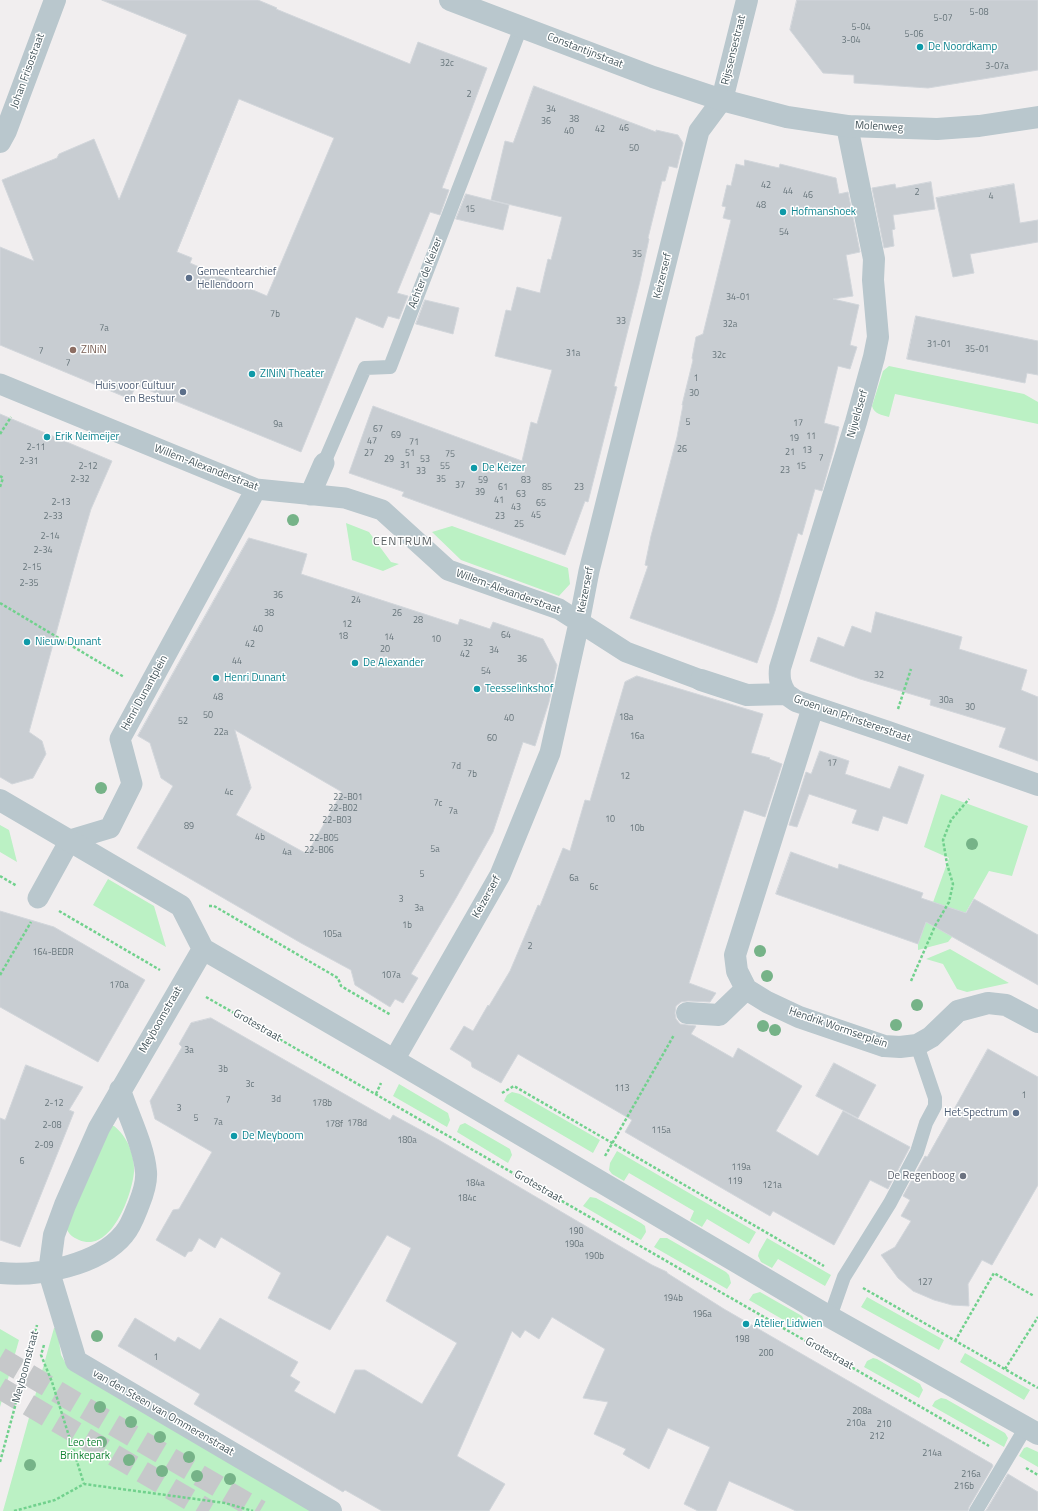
<!DOCTYPE html>
<html>
<head>
<meta charset="utf-8">
<style>
	body { margin:0 }
	canvas { display:block; background:#f1eeef }
</style>
</head>
<body>
<canvas width="1038" height="1511"></canvas>
<script>
const c = document.querySelector('canvas').getContext('2d');
c.lineJoin = 'round';
function fill(path, color) {
  c.fillStyle = color;
  c.fill(path, 'evenodd');
}
function strokePath(path, color, width, dash) {
  c.strokeStyle = color;
  c.lineWidth = width;
  c.lineCap = dash ? 'butt' : 'round';
  c.setLineDash(dash || []);
  c.stroke(path);
}
function label(font, color, halo, rows, align = 'center') {
  c.font = font + ' "Titillium Web",sans-serif';
  c.lineWidth = 3;
  c.setLineDash([]);
  c.textBaseline = 'middle';
  c.strokeStyle = halo;
  c.fillStyle = color;
  for (const [text, x, y, turn = 0] of rows) {
    c.save();
    c.translate(x, y);
    c.rotate((+turn || 0) * Math.PI / 180);
    c.textAlign = isNaN(turn) ? turn : align;
    if (halo) c.strokeText(text, 0, 0);
    c.fillText(text, 0, 0);
    c.restore();
  }
}
fill(new Path2D(`
	M 889,366 L 1024,394 L 1038,402 L 1038,424 L 895,394 L 889,417 C 882,415 874,414 872,406 L 883,371 Z
	M 346,523 L 369,532 L 391,562 L 399,564 L 383,571 L 352,560 Z
	M 452,526 L 568,568 L 570,584 L 559,596 L 461,560 L 432,532 Z
	M 941,794 L 1028,826 L 1012,876 L 989,871 L 952,937 L 948,942 L 918,950 L 918,944 L 949,858 L 924,847 Z
	M 0,825 L 9,830 L 17,862 L 0,852 Z
	M 108,879 L 154,906 L 166,947 L 93,905 Z
	M 950,949 L 1009,983 L 967,992 L 957,989 L 943,964 L 926,959 Z
	M 399,1084 L 448,1113 L 450,1120 L 447,1127 L 393,1096 Z
	M 512,1092 L 520,1094 L 600,1140 L 593,1153 L 504,1101 L 507,1095 Z
	M 465,1123 L 510,1149 L 512,1155 L 508,1163 L 457,1132 L 460,1125 Z
	M 109,1126 L 114,1126 C 127,1136 135,1155 134,1172 C 132,1195 111,1254 79,1240 C 72,1237 69,1234 66,1228 Z
	M 617,1151 L 756,1232 L 749,1244 L 707,1219 L 702,1227 L 690,1220 L 694,1211 L 629,1173 L 624,1181 L 612,1174 L 609,1170 L 610,1163 Z
	M 590,1197 L 596,1198 L 641,1223 L 645,1226 L 646,1232 L 641,1240 L 583,1206 Z
	M 660,1238 L 667,1238 L 726,1272 L 729,1275 L 731,1283 L 727,1289 L 654,1247 Z
	M 767,1238 L 831,1275 L 825,1286 L 778,1259 L 772,1268 L 761,1262 L 758,1256 L 759,1252 Z
	M 760,1292 L 802,1316 L 805,1322 L 801,1330 L 749,1300 L 753,1294 Z
	M 867,1297 L 944,1340 L 939,1350 L 861,1307 Z
	M 54,1328 L 57,1328 L 61,1355 L 65,1362 L 314,1511 L 3,1511 Z
	M 0,1329 L 19,1340 L 0,1407 Z
	M 965,1353 L 1030,1390 L 1024,1400 L 960,1362 Z
	M 873,1358 L 877,1359 L 920,1384 L 923,1390 L 919,1398 L 864,1367 L 867,1361 Z
	M 941,1398 L 946,1399 L 1005,1433 L 1008,1438 L 1004,1447 L 932,1406 L 935,1401 Z
	M 1027,1447 L 1038,1452 L 1038,1467 L 1019,1456 L 1024,1448 Z`), '#bbf1c4');
const building = new Path2D(`
	M 102,0 L 258,0 L 277,8 L 276,9 L 410,64 L 418,42 L 487,68 L 442,188 L 449,190 L 440,215 L 430,212 L 397,293 L 408,296 L 399,319 L 388,316 L 383,328 L 356,317 L 301,452 L 136,385 L 130,399 L 0,345 L 0,247 L 34,261 L 2,180 L 57,158 L 59,154 L 94,139 L 119,200 L 187,35 ZM 239,99 L 334,138 L 267,296 L 190,263 L 192,258 L 177,252 Z
	M 797,0 L 1038,0 L 1038,70 L 928,88 L 854,83 L 854,75 L 823,73 L 790,30 Z
	M 534,86 L 656,132 L 656,130 L 678,135 L 683,143 L 677,168 L 669,166 L 665,181 L 662,181 L 648,238 L 649,239 L 640,281 L 614,386 L 617,387 L 588,502 L 585,501 L 565,555 L 402,496 L 404,492 L 349,473 L 373,406 L 522,461 L 531,422 L 537,424 L 552,370 L 495,356 L 506,310 L 511,311 L 517,287 L 540,293 L 548,259 L 551,260 L 562,217 L 491,200 L 505,141 L 513,143 Z
	M 745,160 L 779,168 L 780,164 L 836,178 L 839,194 L 848,192 L 860,252 L 846,255 L 853,296 L 833,299 L 859,305 L 850,345 L 857,347 L 850,369 L 838,366 L 824,423 L 839,427 L 833,452 L 822,491 L 815,489 L 802,535 L 798,533 L 775,611 L 757,663 L 630,618 L 648,566 L 645,565 L 651,536 L 677,437 L 683,405 L 682,405 L 693,360 L 692,358 L 696,337 L 703,334 L 731,220 L 723,218 L 726,207 L 722,206 L 727,185 L 731,186 L 736,164 L 744,166 Z
	M 931,182 L 935,209 L 893,215 L 895,229 L 892,230 L 894,246 L 884,248 L 872,188 L 895,184 L 896,188 Z
	M 1014,184 L 1020,223 L 1038,220 L 1038,242 L 970,254 L 974,273 L 953,277 L 936,198 Z
	M 466,194 L 509,205 L 503,230 L 456,219 Z
	M 425,300 L 459,308 L 453,334 L 416,324 Z
	M 916,316 L 1038,341 L 1038,375 L 1027,373 L 1025,383 L 907,359 Z
	M 0,414 L 112,461 L 91,509 L 78,553 L 29,732 L 42,741 L 46,754 L 33,778 L 12,784 L 0,777 Z
	M 249,538 L 307,554 L 301,574 L 458,625 L 460,619 L 490,629 L 493,622 L 543,639 L 557,665 L 549,702 L 535,746 L 523,742 L 493,832 L 456,898 L 411,974 L 418,978 L 403,1003 L 395,999 L 390,1007 L 355,985 L 351,970 L 301,943 L 137,848 L 173,786 L 161,778 L 150,743 L 138,736 ZM 235,730 L 342,792 L 307,854 L 236,815 L 251,788 Z
	M 876,612 L 962,637 L 959,649 L 1027,670 L 1021,690 L 1038,697 L 1038,761 L 999,747 L 1006,728 L 930,705 L 931,700 L 860,679 L 810,661 L 818,637 L 844,647 L 852,626 L 871,633 Z
	M 637,676 L 763,714 L 751,753 L 770,758 L 769,759 L 782,764 L 765,817 L 744,810 L 689,983 L 716,993 L 710,1002 L 688,1001 L 681,1002 L 676,1006 L 675,1013 L 676,1019 L 680,1024 L 696,1026 L 691,1034 L 733,1058 L 738,1048 L 802,1086 L 776,1131 L 818,1156 L 843,1111 L 910,1147 L 888,1189 L 870,1180 L 834,1245 L 773,1211 L 770,1216 L 625,1132 L 632,1120 L 518,1054 L 501,1083 L 472,1067 L 471,1062 L 450,1049 L 464,1026 L 473,1031 L 488,1005 L 489,1006 L 510,971 L 538,905 L 540,906 L 563,848 L 570,851 L 585,800 L 590,801 L 625,682 Z
	M 820,751 L 849,761 L 845,774 L 890,789 L 899,766 L 924,775 L 907,824 L 883,816 L 878,831 L 852,823 L 857,810 L 809,794 L 797,827 L 789,825 L 806,772 L 811,774 Z
	M 791,852 L 838,869 L 839,864 L 923,893 L 921,898 L 966,913 L 974,899 L 1038,935 L 1038,985 L 926,922 L 918,944 L 776,894 Z
	M 0,911 L 54,927 L 145,980 L 98,1062 L 0,1007 Z
	M 211,1018 L 390,1120 L 393,1115 L 439,1140 L 652,1265 L 667,1272 L 667,1273 L 724,1309 L 992,1464 L 993,1466 L 969,1507 L 968,1511 L 796,1511 L 729,1481 L 716,1511 L 698,1511 L 684,1504 L 710,1447 L 668,1428 L 649,1469 L 623,1454 L 626,1449 L 594,1434 L 608,1402 L 583,1398 L 605,1349 L 552,1317 L 539,1339 L 525,1330 L 520,1338 L 512,1331 L 457,1456 L 505,1484 L 489,1511 L 382,1511 L 345,1490 L 343,1492 L 194,1404 L 200,1394 L 118,1346 L 135,1318 L 175,1342 L 178,1337 L 200,1350 L 220,1318 L 298,1362 L 290,1376 L 300,1382 L 294,1391 L 335,1414 L 355,1370 L 365,1370 L 422,1404 L 457,1343 L 386,1301 L 411,1248 L 387,1235 L 330,1330 L 268,1298 L 281,1273 L 221,1237 L 215,1248 L 199,1238 L 192,1251 L 188,1252 L 185,1257 L 156,1240 L 173,1210 L 179,1209 L 212,1152 L 155,1119 L 150,1101 L 182,1047 L 179,1044 L 191,1023 Z
	M 988,1049 L 1038,1077 L 1038,1185 L 992,1265 L 982,1260 L 968,1284 L 969,1306 L 952,1305 L 934,1300 L 913,1291 L 898,1278 L 881,1255 L 895,1247 L 911,1221 L 901,1216 L 910,1200 L 903,1196 L 925,1156 L 927,1157 Z
	M 834,1063 L 876,1085 L 858,1118 L 816,1096 Z
	M 26,1065 L 83,1087 L 69,1110 L 74,1112 L 20,1247 L 0,1240 L 0,1118 L 5,1120 Z
	M 1008,1474 L 1038,1492 L 1038,1511 L 986,1511 Z`);
fill(building, '#c8cdd2');
strokePath(building, '#d2d6db', 1);
strokePath(new Path2D(`
	M 0,1358 L 260,1511
	M 0,1388 L 209,1511`), '#c6c8ca', 22, [22, 11]);
strokePath(new Path2D(`
	M 0,434 L 11,417
	M 0,476 L 3,478 L 0,487
	M 0,603 L 124,677
	M 898,709 L 911,669
	M 0,876 L 17,886
	M 209,906 L 214,906 L 338,978 L 341,986 L 391,1015
	M 59,911 L 160,970
	M 0,975 L 31,922
	M 911,981 L 935,926 L 949,902 L 953,884 L 947,864 L 943,840 L 951,820 L 969,799
	M 206,997 L 989,1446
	M 502,1093 L 514,1086 L 824,1266
	M 376,1094 L 381,1083
	M 605,1156 L 674,1035
	M 863,1288 L 1038,1388
	M 955,1341 L 994,1273 L 1034,1296
	M 44,1345 L 41,1355 L 52,1382 L 84,1484
	M 1005,1369 L 1038,1317
	M 0,1462 L 37,1325
	M 1026,1468 L 1038,1475
	M 14,1511 L 55,1500 L 84,1484 L 225,1503 L 253,1511`), '#71d18d', 2.5, [3, 2]);
strokePath(new Path2D(`
	M 324,463 L 365,368 L 390,367 L 521,27
	M 830,1317 L 844,1277 L 890,1203 L 917,1152 L 926,1123 L 935,1106 L 935,1098 L 917,1045
	M 976,1511 L 1026,1427`), '#b9c7cd', 14);
strokePath(new Path2D(`
	M 0,384 L 256,489 L 345,498 L 382,510 L 448,570 L 559,609 L 626,652 L 701,680
	M 310,495 L 324,463
	M 38,898 L 70,840 L 110,828 L 132,784 L 120,739 L 256,489
	M 394,1060 L 500,875 L 550,753 L 579,623 L 589,571 L 699,131 L 722,100`), '#b9c7cd', 21);
strokePath(new Path2D(`
	M 722,100 L 747,0
	M 0,142 L 6,131 L 55,0
	M 701,680 L 747,695 L 786,694 L 796,701 L 888,732 L 1038,785
	M 786,694 C 780,685 779,678 780,668 L 856,422 L 874,357 L 878,337 L 873,280 L 874,259 L 847,126
	M 813,707 L 735,955 L 737,971 L 746,989 L 767,1002 L 799,1017 L 884,1046 L 900,1047 L 917,1045 L 931,1037 L 958,1011 L 988,1003 L 1006,1005 L 1038,1022
	M 0,800 L 181,906 L 203,949 L 394,1060 L 830,1317 L 1038,1434
	M 203,949 L 99,1128 L 65,1205 L 54,1235 L 49,1272 L 76,1361 L 331,1511
	M 687,1013 L 719,1015 L 746,989
	M 0,1273 C 38,1277 99,1265 124,1234 C 131,1226 135,1214 139,1204 C 143,1194 147,1183 146,1172 C 144,1146 128,1115 120,1090`), '#b9c7cd', 22);
strokePath(new Path2D(`
	M 450,0 L 653,77 L 722,100 L 787,117 L 847,126 L 937,129 L 979,126 L 1038,117`), '#b9c7cd', 22);
c.fillStyle = '#76b388';
for (const [x, y] of [
	[293,520],
	[101,788],
	[972,844],
	[760,951],
	[767,976],
	[917,1005],
	[896,1025],
	[763,1026],
	[775,1030],
	[97,1336],
	[100,1407],
	[131,1422],
	[160,1437],
	[101,1442],
	[189,1457],
	[129,1460],
	[30,1465],
	[162,1471],
	[197,1476],
	[230,1479]
]) {
  c.beginPath();
  c.arc(x, y, 6, 0, 2 * Math.PI);
  c.fill();
}
for (const [x, y, r, color] of [
	[920,47,4,"#0f9aa8"],
	[783,212,4,"#0f9aa8"],
	[189,278,4,"#5c6f8a"],
	[73,350,4,"#8d6e63"],
	[252,374,4,"#0f9aa8"],
	[183,392,4,"#5c6f8a"],
	[47,437,4,"#0f9aa8"],
	[474,468,4,"#0f9aa8"],
	[27,642,4,"#0f9aa8"],
	[355,663,4,"#0f9aa8"],
	[216,678,4,"#0f9aa8"],
	[477,689,4,"#0f9aa8"],
	[1016,1113,4,"#5c6f8a"],
	[234,1136,4,"#0f9aa8"],
	[963,1176,4,"#6b7280"],
	[746,1324,4,"#0f9aa8"]
]) {
  const dot = new Path2D();
  dot.arc(x, y, r, 0, 2 * Math.PI);
  c.fillStyle = color;
  c.fill(dot);
  strokePath(dot, '#fff', 1.5);
}
label('9px', '#66747a', null, [
	["5-08",979,13],
	["5-07",943,19],
	["5-04",861,28],
	["5-06",914,35],
	["3-04",851,41],
	["32c",447,64],
	["3-07a",997,67],
	["2",469,95],
	["34",551,110],
	["38",574,120],
	["36",546,122],
	["46",624,129],
	["42",600,130],
	["40",569,132],
	["50",634,149],
	["42",766,186],
	["44",788,192],
	["2",917,193],
	["46",808,196],
	["4",991,197],
	["48",761,206],
	["15",470,210],
	["54",784,233],
	["35",637,255],
	["34-01",738,298],
	["7b",275,315],
	["33",621,322],
	["32a",730,325],
	["7a",104,329],
	["31-01",939,345],
	["35-01",977,350],
	["7",41,352],
	["31a",573,354],
	["32c",719,356],
	["7",68,364],
	["1",696,379],
	["30",694,394],
	["5",688,423],
	["17",798,424],
	["9a",278,425],
	["67",378,430],
	["69",396,436],
	["11",811,437],
	["19",794,439],
	["47",372,442],
	["71",414,443],
	["2-11",36,448],
	["26",682,450],
	["13",807,451],
	["21",790,453],
	["27",369,454],
	["51",410,454],
	["75",450,455],
	["7",821,459],
	["29",389,460],
	["53",425,460],
	["2-31",29,462],
	["31",405,466],
	["2-12",88,467],
	["55",445,467],
	["15",801,467],
	["23",785,471],
	["33",421,472],
	["2-32",80,480],
	["35",441,480],
	["59",483,481],
	["83",526,481],
	["37",460,486],
	["61",503,488],
	["85",547,488],
	["23",579,488],
	["39",480,493],
	["63",521,495],
	["41",499,501],
	["2-13",61,503],
	["65",541,504],
	["43",516,508],
	["45",536,516],
	["2-33",53,517],
	["23",500,517],
	["25",519,525],
	["2-14",50,537],
	["2-34",43,551],
	["2-15",32,568],
	["2-35",29,584],
	["36",278,596],
	["24",356,601],
	["38",269,614],
	["26",397,614],
	["28",418,621],
	["12",347,625],
	["40",258,630],
	["64",506,636],
	["18",343,637],
	["14",389,638],
	["10",436,640],
	["32",468,644],
	["42",250,645],
	["20",385,650],
	["34",494,651],
	["42",465,655],
	["36",522,660],
	["44",237,662],
	["54",486,672],
	["32",879,676],
	["48",218,698],
	["30a",946,701],
	["30",970,708],
	["50",208,716],
	["18a",626,718],
	["40",509,719],
	["52",183,722],
	["22a",221,733],
	["16a",637,737],
	["60",492,739],
	["17",832,764],
	["7d",456,767],
	["7b",472,775],
	["12",625,777],
	["4c",229,793],
	["22-B01",348,798],
	["7c",438,804],
	["22-B02",343,809],
	["7a",453,812],
	["10",610,820],
	["22-B03",337,821],
	["89",189,827],
	["10b",637,829],
	["4b",260,838],
	["22-B05",324,839],
	["5a",435,850],
	["22-B06",319,851],
	["4a",287,853],
	["5",422,875],
	["6a",574,879],
	["6c",594,888],
	["3",401,900],
	["3a",419,909],
	["1b",407,926],
	["105a",332,935],
	["2",530,947],
	["164-BEDR",53,953],
	["107a",391,976],
	["170a",119,986],
	["3a",189,1051],
	["3b",223,1070],
	["3c",250,1085],
	["113",622,1089],
	["1",1024,1096],
	["3d",276,1100],
	["7",228,1101],
	["2-12",54,1104],
	["178b",322,1104],
	["3",179,1109],
	["5",196,1119],
	["7a",218,1123],
	["178d",357,1124],
	["178f",334,1125],
	["2-08",52,1126],
	["115a",661,1131],
	["180a",407,1141],
	["2-09",44,1146],
	["6",22,1162],
	["119a",741,1168],
	["119",735,1182],
	["184a",475,1184],
	["121a",772,1186],
	["184c",467,1199],
	["190",576,1232],
	["190a",574,1245],
	["190b",594,1257],
	["127",925,1283],
	["194b",673,1299],
	["196a",702,1315],
	["198",742,1340],
	["200",766,1354],
	["1",156,1358],
	["208a",862,1412],
	["210a",856,1424],
	["210",884,1425],
	["212",877,1437],
	["214a",932,1454],
	["216a",971,1475],
	["216b",964,1487]
]);
label('11px', '#0d838f', '#fff', [
	["De Noordkamp",928,47],
	["Hofmanshoek",791,212],
	["ZINiN Theater",260,374],
	["Erik Neimeijer",55,437],
	["De Keizer",482,468],
	["Nieuw Dunant",35,642],
	["De Alexander",363,663],
	["Henri Dunant",224,678],
	["Teesselinkshof",485,689],
	["De Meyboom",242,1136],
	["Atelier Lidwien",754,1324]
], 'left');
label('11px', '#46575d', '#fff', [
	["Rijssensestraat",734,50,-76],
	["Constantijnstraat",585,51,21],
	["Johan Frisostraat",28,71,-70],
	["Molenweg",879,127,3],
	["Achter de Keizer",426,273,-69],
	["Keizerserf",663,276,-76],
	["Nijveldserf",858,414,-74],
	["Willem-Alexanderstraat",206,468,21],
	["Keizerserf",586,590,-79],
	["Willem-Alexanderstraat",508,592,20],
	["Henri Dunantplein",145,693,-61],
	["Groen van Prinstererstraat",852,719,19],
	["Keizerserf",487,897,-61],
	["Meyboomstraat",161,1020,-60],
	["Grotestraat",257,1026,30],
	["Hendrik Wormserplein",838,1028,19],
	["Grotestraat",538,1187,30],
	["Grotestraat",829,1354,30],
	["Meyboomstraat",26,1367,-75],
	["van den Steen van Ommerenstraat",163,1413,30]
]);
label('11px', '#4e5e75', '#fff', [
	["Gemeentearchief",197,272,"left"],
	["Hellendoorn",197,285,"left"],
	["Huis voor Cultuur",175,386],
	["en Bestuur",175,399],
	["Het Spectrum",1008,1113]
], 'right');
label('11px', '#785e54', '#fff', [
	["ZINiN",81,350]
], 'left');
label('11px', '#5b616d', '#fff', [
	["De Regenboog",955,1176]
], 'right');
label('11px', '#128333', '#fff', [
	["Leo ten",85,1443],
	["Brinkepark",85,1456]
]);
c.letterSpacing = '1px';
label('12px', '#5b6164', '#fff', [
	["CENTRUM",403,542]
]);
c.letterSpacing = '0px';
</script>
</body>
</html>
